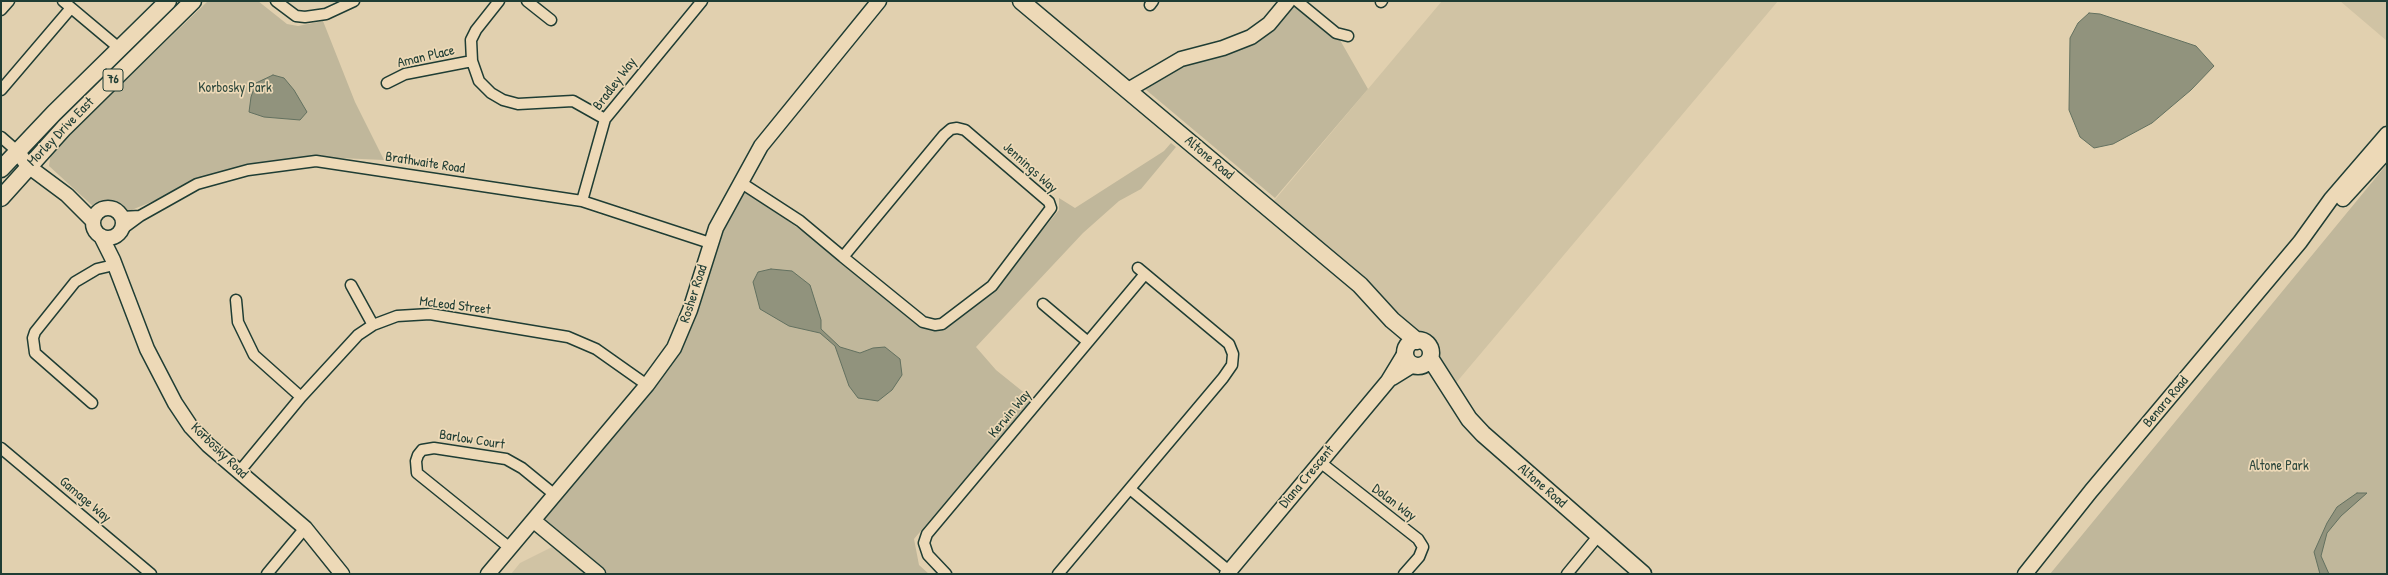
<!DOCTYPE html>
<style>
body{margin:0}
#map{position:relative;width:2388px;height:575px;overflow:hidden;background:#e1d0af;font-family:"Patrick Hand",sans-serif}
canvas{display:block}
.frame{position:absolute;inset:0;border:2px solid #1f3d34;pointer-events:none}
</style>
<div id="map">
<canvas width="2388" height="575"></canvas>
<div class="frame"></div>
</div>
<script>
const g = document.querySelector('canvas').getContext('2d');
g.lineJoin = 'round';
function fillPath(path, color) {
  g.fillStyle = color;
  g.fill(path, 'evenodd');
}
function shape(rows) {
  const path = new Path2D();
  for (const r of rows) {
    if (r.length === 3) {
      path.moveTo(r[0] + r[2], r[1]);
      path.arc(r[0], r[1], r[2], 0, 2 * Math.PI);
      continue;
    }
    path.moveTo(r[0], r[1]);
    for (let i = 2; i < r.length; i += 2) path.lineTo(r[i], r[i + 1]);
  }
  return path;
}
function stroke(path, color, width, dash) {
  g.strokeStyle = color;
  g.lineWidth = width;
  g.lineCap = dash ? 'butt' : 'round';
  g.setLineDash(dash || []);
  g.stroke(path);
}
function write(font, color, halo, rows, align = 'center') {
  g.font = font + ' "Patrick Hand",sans-serif';
  g.lineWidth = 3.5;
  g.setLineDash([]);
  g.textBaseline = 'middle';
  g.strokeStyle = halo;
  g.fillStyle = color;
  for (const [text, x, y, turn = 0] of rows) {
    g.save();
    g.translate(x, y);
    g.rotate((+turn || 0) * Math.PI / 180);
    g.textAlign = isNaN(turn) ? turn : align;
    if (halo) g.strokeText(text, 0, 0);
    g.fillText(text, 0, 0);
    g.restore();
  }
}
const built = shape([
 [1442,1,1778,1,1450,390,1426,343,1268,208],
 [2340,1,2387,1,2387,41],
 [552,547,586,574,511,574,520,563]
]);
const green = shape([
 [208,1,258,1,287,24,298,26,323,21,355,102,384,160,317,157,230,170,129,211,95,208,49,166,51,152],
 [1297,1,1336,33,1368,89,1275,198,1145,89,1152,77,1223,48],
 [1171,143,1176,147,1141,189,1119,201,1083,233,976,347,996,370,1032,399,914,539,919,565,929,574,597,574,536,523,648,397,678,351,714,251,742,187,840,259,924,327,937,331,988,296,1059,210,1059,198,1075,208,1164,151],
 [2387,164,2387,574,2050,574]
]);
const water = shape([
 [2089,13,2100,14,2196,46,2214,66,2191,90,2152,123,2113,144,2094,148,2080,137,2069,110,2070,38,2078,23,2089,13],
 [273,75,284,78,294,90,307,112,300,120,264,117,249,112,251,97,256,83,273,75],
 [771,269,792,271,810,285,821,320,821,329,840,347,860,353,873,348,885,347,900,359,902,375,892,390,878,401,858,398,849,386,835,346,820,333,789,326,760,309,753,282,758,272,771,269],
 [2357,493,2367,493,2341,516,2327,533,2321,556,2329,574,2320,574,2314,552,2327,523,2337,507,2357,493]
]);
const street = shape([
 [63,1,119,48],
 [276,1,296,16,305,17,326,14,354,1],
 [499,1,476,30,471,40,472,61,479,81,491,93,503,100,518,104,573,101,605,119],
 [527,1,551,20],
 [1297,1,1336,33,1348,36],
 [1381,2,1382,1],
 [1150,5,1153,1],
 [1,10,9,1],
 [387,83,405,74,472,61],
 [1,90,71,8],
 [1,137,17,151],
 [740,182,800,221,843,257,944,135,951,129,957,128,965,130,1049,202,1051,208,992,286,942,324,935,325,923,322,843,257],
 [582,201,605,119,702,1],
 [122,217,140,216],
 [121,230,140,216,197,184,248,170,316,161,582,201,710,243],
 [351,285,373,325],
 [236,300,238,322,254,355,301,397],
 [1043,304,1088,342],
 [92,403,35,353,33,338,35,332,75,282,97,269,114,265],
 [1,448,151,574],
 [1320,462,1418,539,1423,547,1419,557,1404,574],
 [239,472,301,397,358,335,373,325,397,316,430,314,568,337,596,349,647,385],
 [1130,489,1229,571],
 [510,548,417,473,416,461,418,455,422,450,434,448,506,459,522,468,555,495],
 [267,574,305,528],
 [946,574,928,555,924,543,927,534,1145,274],
 [1058,574,1223,378,1232,365,1233,354,1229,344,1138,268],
 [1567,574,1599,535]
]);
const secondary = shape([
 [1128,90,1181,59,1223,48,1251,37,1269,24,1288,1],
 [17,151,28,166,67,195,92,220],
 [2343,199,2387,151],
 [108,223,15],
 [101,236,113,260,147,349,175,403,191,427,208,445,305,528,342,574],
 [1392,378,1413,365],
 [534,521,598,574],
 [488,574,647,385,674,348,690,310,716,228,761,146,879,1],
 [1227,574,1388,381,1405,353],
 [2025,574,2091,491,2300,242,2331,199,2387,134]
]);
const primary = shape([
 [1021,1,1360,285,1392,320,1417,341],
 [1,169,54,113,168,1],
 [1,198,64,128,193,1],
 [1418,353,13],
 [1430,358,1469,419,1483,434,1643,574]
]);
const shields = [
 [113,80,20]
];
const shieldNames = [
 ["76",113,80]
];
const streetNames = [
 ["Aman Place",426,57,-13],
 ["Bradley Way",615,84,-53],
 ["Morley Drive East",61,132,-46],
 ["Altone Road",1209,158,40],
 ["Brathwaite Road",425,163,9],
 ["Jennings Way",1030,168,42],
 ["Rosher Road",694,294,-72],
 ["McLeod Street",455,306,7],
 ["Benara Road",2166,402,-50],
 ["Kerwin Way",1010,414,-50],
 ["Barlow Court",472,440,9],
 ["Korbosky Road",219,451,44],
 ["Diana Crescent",1307,477,-50],
 ["Altone Road",1542,486,41],
 ["Gamage Way",85,500,40],
 ["Dolan Way",1394,503,37]
];
const parkNames = [
 ["Korbosky Park",235,88],
 ["Altone Park",2279,466]
];
fillPath(built, '#d0c3a4');
fillPath(green, '#c0b79b');
fillPath(water, '#91937d');
stroke(water, '#637160', 1);
stroke(street, '#1f3d34', 13);
stroke(secondary, '#1f3d34', 17);
stroke(primary, '#1f3d34', 19);
stroke(street, '#edd9b7', 10);
stroke(secondary, '#edd9b7', 14);
stroke(primary, '#edd9b7', 16);
for (const [x, y, w] of shields) {
  const box = new Path2D();
  box.roundRect(x - w / 2, y - 11, w, 22, 3);
  g.fillStyle = '#edd9b7';
  g.fill(box);
  stroke(box, '#1f3d34', 1);
}
write('bold 13px', '#1f3d34', null, shieldNames);
write('14px', '#1f3d34', '#edd9b7', streetNames);
write('14px', '#2f493e', '#edd9b7', parkNames);
</script>
